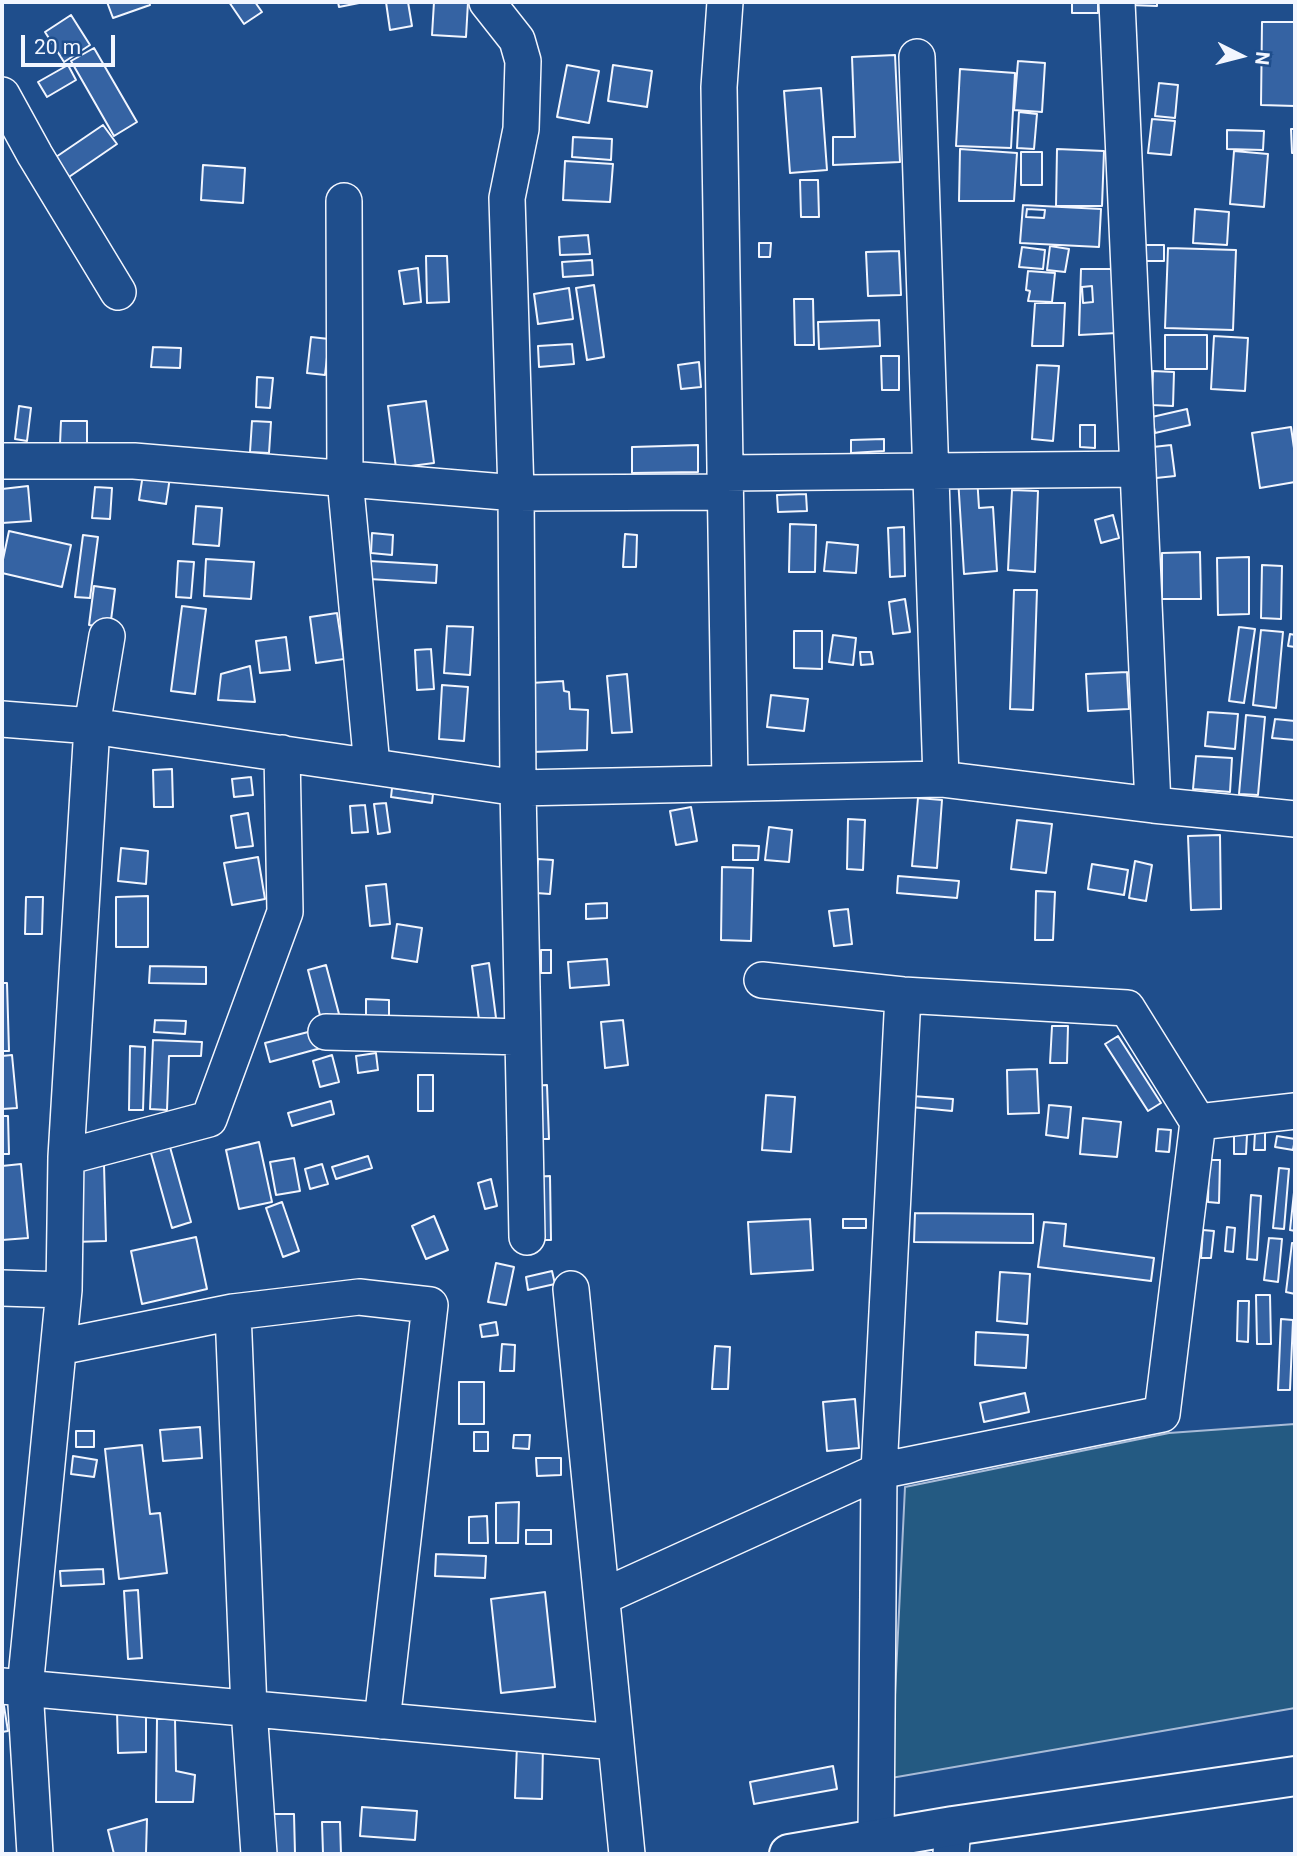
<!DOCTYPE html>
<style>
body{margin:0}
#map{position:relative;width:1297px;height:1856px;overflow:hidden;background:#1f4e8c;font-family:Roboto,sans-serif}
canvas{display:block}
.frame{position:absolute;inset:0;border:4px solid #f2f6ff;pointer-events:none}
.north{position:absolute;left:1206px;top:21px;width:70px;height:70px;-webkit-text-stroke:5px #1f4e8c;paint-order:stroke;rotate:96deg;font-size:19px;font-weight:700;line-height:28px;text-align:center;color:#f2f6ff}
.north::after{content:'';display:block;margin:auto;width:24px;height:32px;background:#f2f6ff;clip-path:polygon(50% 0,100% 100%,50% 72%,0 100%)}
.scale{position:absolute;left:21px;top:35px;width:94px;height:32px;box-sizing:border-box;border:4px solid #f2f6ff;border-top:0;padding-left:9px;font-size:21px;line-height:24px;white-space:nowrap;color:#f2f6ff;-webkit-text-stroke:5px #1f4e8c;paint-order:stroke}
</style>
<div id="map">
<canvas width="1297" height="1856"></canvas>
<div class="frame"></div>
<div class="north">N</div>
<div class="scale">20 m</div>
</div>
<script>
const g = document.querySelector('canvas').getContext('2d');
g.lineJoin = 'round';
function fillPath(path, color) {
  g.fillStyle = color;
  g.fill(path, 'evenodd');
}
function shape(rows) {
  const path = new Path2D();
  for (const r of rows) {
    path.moveTo(r[0], r[1]);
    for (let i = 2; i < r.length; i += 2) path.lineTo(r[i], r[i + 1]);
  }
  return path;
}
function stroke(path, color, width, dash) {
  g.strokeStyle = color;
  g.lineWidth = width;
  g.lineCap = dash ? 'butt' : 'round';
  g.setLineDash(dash || []);
  g.stroke(path);
}
const green = shape([
 [1295,1424,1295,1708,891,1778,905,1487,1169,1433,1295,1424]
]);
const building = shape([
 [107,2,149,2,150,5,113,18,107,2],
 [229,2,255,2,262,12,244,24,229,2],
 [338,2,359,2,359,3,339,7,338,2],
 [386,2,408,2,412,26,390,30,386,2],
 [434,2,468,2,466,37,432,35,434,2],
 [1072,2,1098,2,1098,13,1072,13,1072,2],
 [1130,2,1157,2,1157,6,1130,5,1130,2],
 [71,15,90,45,64,62,45,32,71,15],
 [1262,22,1295,22,1295,106,1261,105,1262,22],
 [94,48,137,122,114,136,71,61,94,48],
 [895,55,900,162,833,165,833,137,855,137,852,57,895,55],
 [1018,61,1045,63,1042,112,1014,110,1018,61],
 [68,65,76,80,47,97,38,82,68,65],
 [567,65,599,71,589,123,557,117,567,65],
 [613,65,652,71,647,107,608,101,613,65],
 [960,69,1015,73,1011,148,956,146,960,69],
 [1159,83,1178,85,1175,118,1155,116,1159,83],
 [821,88,827,170,790,173,784,91,821,88],
 [1019,112,1037,114,1034,149,1017,148,1019,112],
 [1152,119,1175,121,1171,155,1148,153,1152,119],
 [103,125,117,144,66,179,53,159,103,125],
 [1291,129,1295,129,1295,153,1292,153,1291,129],
 [1227,130,1264,131,1263,150,1227,149,1227,130],
 [573,137,612,139,611,160,572,157,573,137],
 [960,149,1017,153,1014,201,959,201,960,149],
 [1057,149,1104,151,1102,206,1056,206,1057,149],
 [1234,151,1268,154,1264,207,1230,204,1234,151],
 [1021,152,1042,152,1042,185,1021,185,1021,152],
 [565,161,613,164,610,202,563,200,565,161],
 [203,165,245,168,243,203,201,200,203,165],
 [800,180,818,180,819,217,801,217,800,180],
 [1023,205,1101,209,1099,247,1020,243,1023,205],
 [1027,209,1045,210,1044,218,1026,217,1027,209],
 [1195,209,1229,212,1227,245,1193,243,1195,209],
 [588,235,590,254,560,255,559,237,588,235],
 [759,243,771,243,770,257,759,257,759,243],
 [1144,245,1164,245,1164,261,1144,261,1144,245],
 [1050,246,1069,249,1065,272,1047,270,1050,246],
 [1022,247,1045,250,1043,269,1019,267,1022,247],
 [1168,248,1236,250,1233,330,1165,328,1168,248],
 [899,251,901,295,868,296,866,252,899,251],
 [426,256,447,256,449,302,427,303,426,256],
 [592,260,593,275,563,277,562,262,592,260],
 [418,268,421,302,404,304,399,271,418,268],
 [1081,269,1115,269,1117,333,1079,335,1081,269],
 [1092,286,1093,302,1083,303,1082,287,1092,286],
 [1028,271,1055,273,1052,302,1028,301,1030,291,1026,290,1028,271],
 [594,285,604,357,587,360,576,288,594,285],
 [569,288,573,319,538,324,534,294,569,288],
 [794,299,813,299,814,345,795,345,794,299],
 [1035,303,1065,303,1063,346,1032,346,1035,303],
 [879,320,880,346,819,349,818,322,879,320],
 [1165,335,1207,335,1207,369,1165,369,1165,335],
 [1214,336,1248,338,1245,391,1211,389,1214,336],
 [311,337,329,339,325,375,307,373,311,337],
 [572,344,574,364,539,367,538,346,572,344],
 [153,347,181,348,180,368,151,367,153,347],
 [881,356,899,356,899,390,882,390,881,356],
 [699,362,701,387,681,389,678,365,699,362],
 [1037,365,1059,366,1053,441,1032,439,1037,365],
 [1153,371,1174,372,1173,406,1152,405,1153,371],
 [257,377,273,378,270,408,256,407,257,377],
 [426,401,434,463,396,468,388,406,426,401],
 [19,406,31,408,27,441,15,439,19,406],
 [1187,409,1190,425,1155,433,1152,417,1187,409],
 [61,421,87,421,87,444,60,444,61,421],
 [252,421,271,422,269,453,250,452,252,421],
 [1080,425,1095,425,1095,448,1080,447,1080,425],
 [1291,427,1295,455,1295,482,1260,488,1252,433,1291,427],
 [884,439,884,451,851,453,851,440,884,439],
 [698,445,698,472,632,473,632,447,698,445],
 [1171,445,1175,476,1156,478,1153,447,1171,445],
 [143,474,170,477,166,504,139,500,143,474],
 [977,476,979,508,993,507,997,571,964,574,958,478,977,476],
 [28,486,31,521,2,523,2,489,28,486],
 [95,487,112,488,110,519,92,518,95,487],
 [1012,490,1038,491,1035,572,1008,570,1012,490],
 [806,494,807,511,778,512,777,495,806,494],
 [196,506,222,508,219,546,193,544,196,506],
 [1113,515,1119,538,1101,543,1095,520,1113,515],
 [790,524,816,525,815,572,789,572,790,524],
 [904,527,905,576,890,577,888,528,904,527],
 [9,531,71,545,62,587,2,573,2,564,9,531],
 [372,533,393,535,392,555,371,553,372,533],
 [625,534,637,535,636,567,623,567,625,534],
 [83,535,98,537,90,598,75,597,83,535],
 [827,542,858,545,856,573,824,571,827,542],
 [1200,552,1201,599,1162,599,1162,553,1200,552],
 [1249,557,1249,614,1218,615,1217,558,1249,557],
 [206,559,254,562,251,599,204,596,206,559],
 [178,561,194,562,191,598,176,597,178,561],
 [370,561,437,565,436,583,369,579,370,561],
 [1262,565,1282,566,1281,619,1261,618,1262,565],
 [94,586,115,589,110,628,89,625,94,586],
 [1014,590,1037,590,1033,710,1010,709,1014,590],
 [905,599,910,632,893,634,889,602,905,599],
 [182,606,206,609,195,694,171,691,182,606],
 [337,613,344,659,316,663,310,617,337,613],
 [447,626,473,627,470,675,444,673,447,626],
 [1239,627,1255,629,1244,703,1229,701,1239,627],
 [1261,630,1283,632,1276,708,1253,705,1261,630],
 [794,631,822,631,822,669,794,668,794,631],
 [1290,634,1295,635,1295,647,1288,646,1290,634],
 [833,635,856,638,853,665,829,662,833,635],
 [286,637,290,670,260,673,256,641,286,637],
 [431,649,434,689,417,690,415,650,431,649],
 [860,652,871,652,873,664,861,665,860,652],
 [250,666,255,702,218,700,221,674,250,666],
 [1127,672,1129,709,1088,711,1086,674,1127,672],
 [627,674,632,732,612,733,607,676,627,674],
 [563,681,564,691,569,692,570,709,588,710,587,750,533,752,531,683,563,681],
 [442,685,468,687,464,741,439,739,442,685],
 [771,695,808,699,804,731,767,727,771,695],
 [1208,712,1238,714,1235,749,1205,746,1208,712],
 [1246,715,1265,717,1258,795,1239,794,1246,715],
 [1275,719,1295,721,1295,740,1272,738,1275,719],
 [1196,756,1232,758,1230,792,1193,789,1196,756],
 [172,769,173,807,154,807,153,770,172,769],
 [251,777,253,795,234,797,232,779,251,777],
 [392,788,433,794,432,803,391,797,392,788],
 [918,798,942,800,937,868,912,866,918,798],
 [386,803,390,832,378,834,374,804,386,803],
 [365,805,368,832,352,833,350,806,365,805],
 [691,807,697,841,676,845,670,811,691,807],
 [248,813,253,846,236,848,231,816,248,813],
 [848,819,865,820,863,870,847,869,848,819],
 [1017,820,1052,824,1046,873,1011,869,1017,820],
 [769,827,792,830,789,862,765,860,769,827],
 [1220,835,1221,909,1191,910,1188,836,1220,835],
 [733,845,759,846,758,860,733,860,733,845],
 [121,848,148,851,146,884,118,881,121,848],
 [258,857,265,899,232,905,224,863,258,857],
 [538,859,553,860,550,894,536,893,538,859],
 [1135,861,1152,865,1146,901,1129,898,1135,861],
 [1092,864,1128,870,1124,895,1088,889,1092,864],
 [722,867,753,868,751,941,721,940,722,867],
 [898,876,959,881,957,898,897,893,898,876],
 [386,884,390,924,370,926,366,886,386,884],
 [1036,891,1055,892,1053,940,1035,940,1036,891],
 [148,896,148,947,116,947,116,897,148,896],
 [26,897,43,897,42,934,25,934,26,897],
 [607,903,607,918,586,919,586,904,607,903],
 [848,909,852,944,834,946,829,911,848,909],
 [397,924,422,928,417,962,392,958,397,924],
 [541,950,551,950,551,973,541,973,541,950],
 [607,959,609,985,570,988,568,962,607,959],
 [489,963,496,1018,479,1020,472,966,489,963],
 [326,965,339,1014,321,1019,308,970,326,965],
 [150,966,206,967,206,984,149,983,150,966],
 [2,983,7,983,9,1051,2,1051,2,983],
 [366,999,389,1000,389,1017,366,1017,366,999],
 [155,1020,186,1021,185,1034,154,1032,155,1020],
 [623,1020,628,1065,605,1068,601,1022,623,1020],
 [1052,1026,1068,1026,1067,1063,1050,1063,1052,1026],
 [316,1030,321,1048,270,1062,265,1043,316,1030],
 [1118,1036,1161,1103,1148,1111,1105,1044,1118,1036],
 [153,1040,202,1042,201,1056,169,1056,167,1110,150,1109,153,1040],
 [130,1046,145,1047,143,1110,129,1110,130,1046],
 [376,1053,378,1070,358,1073,356,1056,376,1053],
 [12,1055,17,1108,2,1109,2,1056,12,1055],
 [332,1055,339,1082,320,1087,313,1061,332,1055],
 [1037,1069,1039,1113,1008,1114,1007,1070,1037,1069],
 [418,1075,433,1075,433,1111,418,1111,418,1075],
 [547,1085,549,1139,531,1139,529,1086,547,1085],
 [766,1095,795,1097,791,1152,762,1150,766,1095],
 [912,1096,953,1099,952,1111,911,1107,912,1096],
 [331,1101,334,1114,292,1126,288,1113,331,1101],
 [1049,1105,1071,1107,1068,1138,1046,1135,1049,1105],
 [2,1116,8,1116,9,1154,2,1154,2,1116],
 [1083,1118,1121,1122,1117,1157,1080,1154,1083,1118],
 [1158,1129,1171,1130,1169,1152,1156,1151,1158,1129],
 [1255,1132,1265,1132,1265,1150,1254,1150,1255,1132],
 [1234,1134,1247,1135,1246,1154,1234,1154,1234,1134],
 [1277,1136,1295,1139,1293,1150,1275,1147,1277,1136],
 [168,1140,191,1222,172,1228,149,1146,168,1140],
 [259,1142,272,1202,239,1209,226,1150,259,1142],
 [368,1156,372,1168,336,1179,332,1167,368,1156],
 [294,1158,300,1191,276,1195,270,1162,294,1158],
 [1209,1160,1220,1160,1219,1203,1208,1202,1209,1160],
 [21,1164,28,1238,2,1240,2,1166,21,1164],
 [104,1164,106,1241,74,1242,72,1165,104,1164],
 [322,1164,328,1184,310,1189,305,1169,322,1164],
 [1279,1168,1289,1169,1284,1229,1273,1228,1279,1168],
 [550,1176,551,1240,532,1240,531,1177,550,1176],
 [491,1179,497,1206,485,1209,478,1183,491,1179],
 [1295,1183,1295,1231,1290,1230,1295,1183],
 [1251,1195,1261,1196,1257,1260,1247,1259,1251,1195],
 [282,1202,299,1251,283,1257,266,1208,282,1202],
 [915,1213,1033,1214,1033,1243,914,1242,915,1213],
 [434,1216,448,1250,426,1259,412,1226,434,1216],
 [810,1219,813,1270,751,1274,748,1222,810,1219],
 [843,1219,866,1219,866,1228,843,1228,843,1219],
 [1044,1222,1066,1224,1064,1246,1154,1258,1151,1281,1038,1267,1044,1222],
 [1227,1227,1235,1228,1233,1252,1225,1251,1227,1227],
 [1203,1230,1214,1231,1211,1258,1201,1258,1203,1230],
 [196,1237,207,1289,142,1304,131,1251,196,1237],
 [1269,1238,1282,1239,1278,1282,1264,1280,1269,1238],
 [1292,1243,1295,1243,1295,1294,1286,1292,1292,1243],
 [496,1263,514,1267,506,1305,488,1302,496,1263],
 [552,1271,555,1284,528,1290,526,1277,552,1271],
 [1000,1272,1030,1274,1027,1324,997,1321,1000,1272],
 [1256,1295,1270,1295,1271,1344,1257,1344,1256,1295],
 [1238,1301,1249,1301,1248,1342,1237,1341,1238,1301],
 [1281,1319,1293,1320,1290,1390,1278,1390,1281,1319],
 [496,1322,498,1335,482,1337,480,1325,496,1322],
 [976,1332,1028,1335,1026,1368,975,1365,976,1332],
 [502,1344,515,1345,514,1371,500,1371,502,1344],
 [715,1346,730,1347,728,1389,712,1389,715,1346],
 [459,1382,484,1382,484,1424,459,1424,459,1382],
 [1025,1393,1029,1412,984,1422,980,1403,1025,1393],
 [855,1399,859,1448,827,1451,823,1402,855,1399],
 [200,1427,202,1458,163,1461,160,1430,200,1427],
 [76,1431,94,1431,94,1447,76,1447,76,1431],
 [474,1432,488,1432,488,1451,474,1451,474,1432],
 [514,1435,530,1435,529,1449,513,1448,514,1435],
 [142,1445,150,1514,160,1513,167,1573,119,1579,105,1449,142,1445],
 [73,1456,97,1460,94,1477,71,1474,73,1456],
 [536,1458,561,1458,561,1475,537,1476,536,1458],
 [519,1502,518,1543,496,1543,496,1503,519,1502],
 [487,1516,488,1543,469,1543,469,1517,487,1516],
 [526,1530,551,1530,551,1544,526,1544,526,1530],
 [436,1554,486,1556,485,1578,435,1576,436,1554],
 [103,1569,104,1584,61,1586,60,1571,103,1569],
 [138,1590,142,1658,128,1659,124,1591,138,1590],
 [545,1592,555,1687,501,1693,491,1599,545,1592],
 [2,1694,8,1731,2,1732,2,1694],
 [117,1710,146,1710,146,1752,118,1753,117,1710],
 [157,1719,175,1719,176,1771,195,1775,193,1802,156,1802,157,1719],
 [517,1744,543,1745,542,1799,515,1798,517,1744],
 [833,1766,837,1789,754,1804,750,1782,833,1766],
 [362,1807,417,1811,415,1840,360,1836,362,1807],
 [271,1814,294,1814,295,1854,272,1854,271,1814],
 [147,1819,146,1853,114,1854,108,1830,147,1819],
 [322,1822,340,1822,341,1854,323,1854,322,1822]
]);
const minor = shape([
 [487,2,517,40,523,61,521,129,507,198,516,493,518,788,527,1237],
 [725,2,719,87,730,783],
 [1117,2,1153,805],
 [917,57,941,779],
 [2,95,35,155,118,292],
 [344,201,345,479,372,766],
 [2,461,134,461,516,493,725,492],
 [725,473,1138,469],
 [2,719,92,726,518,788,941,779,1153,805,1295,819],
 [326,1032,523,1037],
 [1198,1122,1295,1111],
 [66,1157,209,1119,285,912,282,753],
 [2,1288,64,1290],
 [571,1289,627,1854],
 [233,1312,249,1709,259,1854],
 [59,1347,233,1312,359,1297,430,1305,382,1721],
 [602,1597,879,1471,1162,1414,1198,1122,1127,1008,903,995,762,980],
 [2,1686,616,1742],
 [876,1839,879,1471,903,995],
 [35,1854,25,1688,64,1290,66,1157,92,726,107,636],
 [951,1854,953,1826]
]);
const major = shape([
 [789,1854,953,1826,1295,1776]
]);
fillPath(green, '#245a82');
stroke(green, '#a8bbd7', 2);
fillPath(building, '#3563a3');
stroke(building, '#f2f6ff', 2);
stroke(minor, '#f2f6ff', 38);
stroke(major, '#f2f6ff', 42);
stroke(minor, '#1f4e8c', 35);
stroke(major, '#1f4e8c', 38);
</script>
